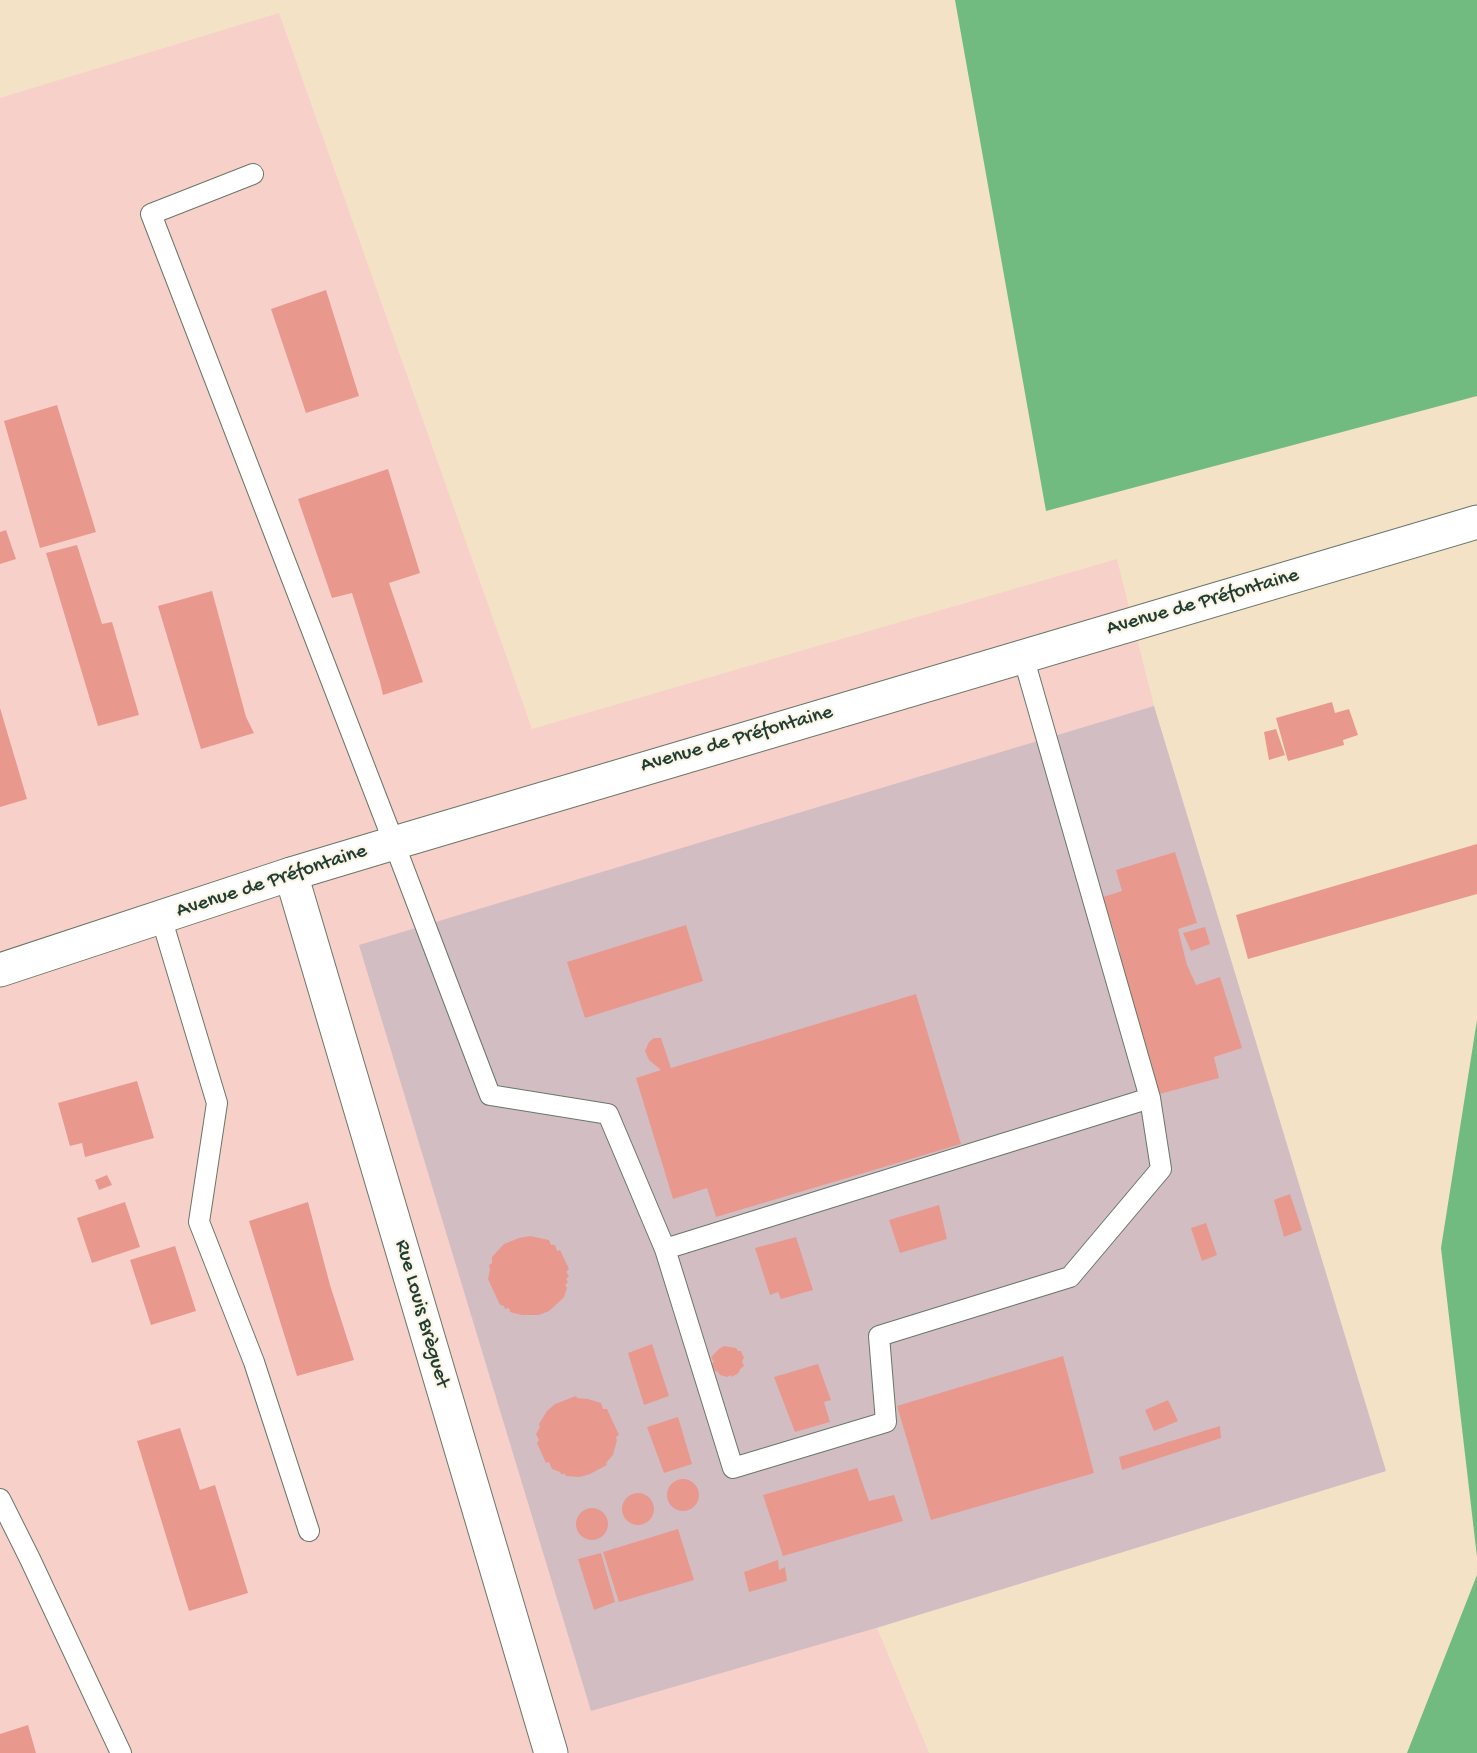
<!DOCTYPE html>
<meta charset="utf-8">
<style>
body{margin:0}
canvas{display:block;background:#f3e2c5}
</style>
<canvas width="1477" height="1753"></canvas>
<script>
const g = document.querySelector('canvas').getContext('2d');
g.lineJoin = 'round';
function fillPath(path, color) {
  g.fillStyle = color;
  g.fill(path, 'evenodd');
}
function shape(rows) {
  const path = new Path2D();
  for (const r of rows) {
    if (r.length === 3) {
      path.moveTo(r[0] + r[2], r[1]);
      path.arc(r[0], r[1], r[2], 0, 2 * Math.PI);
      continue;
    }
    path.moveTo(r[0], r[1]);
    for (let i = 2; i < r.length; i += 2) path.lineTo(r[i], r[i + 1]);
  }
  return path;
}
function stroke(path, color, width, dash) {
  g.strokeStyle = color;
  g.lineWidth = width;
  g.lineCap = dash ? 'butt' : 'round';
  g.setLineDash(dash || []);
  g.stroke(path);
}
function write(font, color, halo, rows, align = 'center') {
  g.font = font + ' "Gochi Hand",sans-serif';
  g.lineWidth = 4.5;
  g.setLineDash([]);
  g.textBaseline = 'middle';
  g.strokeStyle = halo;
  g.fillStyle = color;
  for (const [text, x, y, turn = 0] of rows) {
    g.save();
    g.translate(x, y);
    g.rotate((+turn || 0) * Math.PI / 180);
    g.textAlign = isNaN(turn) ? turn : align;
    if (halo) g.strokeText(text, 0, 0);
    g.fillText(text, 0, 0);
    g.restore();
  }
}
const built = shape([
 [279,13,532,729,1117,559,1154,706,1386,1471,877,1628,929,1753,0,1753,0,98]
]);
const industrial = shape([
 [1154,706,1386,1471,876,1628,591,1711,359,945]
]);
const forest = shape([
 [955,0,1477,0,1477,396,1046,511],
 [1477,1020,1477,1557,1441,1248],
 [1477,1575,1477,1753,1407,1753]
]);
const building = shape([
 [326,290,359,396,306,413,271,309],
 [57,405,96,532,40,548,4,421],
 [388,469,420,573,389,583,423,682,383,695,380,682,352,593,332,598,298,499],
 [6,530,16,559,0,564,0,532],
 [77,545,102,624,112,622,139,715,98,726,46,553],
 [212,591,246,717,254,733,201,749,158,606],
 [1332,702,1335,713,1349,709,1358,735,1343,740,1344,745,1288,761,1276,718],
 [0,708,27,799,0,807],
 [1276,729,1285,755,1269,760,1264,732],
 [1477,844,1477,894,1248,959,1236,915],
 [1175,852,1197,923,1178,929,1187,965,1196,985,1220,977,1242,1048,1214,1057,1219,1078,1156,1095,1122,970,1119,947,1103,897,1122,891,1116,870],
 [686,925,703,981,585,1018,567,962],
 [1205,927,1210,944,1191,951,1183,933],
 [916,994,961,1144,716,1217,707,1188,673,1199,636,1078,661,1070,649,1060,645,1051,649,1042,654,1038,661,1038,671,1068],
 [137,1081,154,1138,85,1157,82,1143,70,1146,58,1103],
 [107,1175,112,1185,99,1190,95,1180],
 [1290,1194,1302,1230,1284,1237,1274,1200],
 [125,1202,140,1247,92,1263,77,1218],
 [308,1202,330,1285,354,1360,297,1376,249,1221],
 [939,1205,947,1239,900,1253,889,1220],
 [1206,1223,1217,1255,1202,1261,1191,1228],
 [530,1236,549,1240,551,1245,555,1245,557,1251,560,1250,569,1269,566,1272,569,1276,566,1279,568,1282,565,1285,567,1288,564,1297,559,1302,549,1311,539,1315,522,1315,510,1312,509,1308,505,1309,504,1306,500,1305,488,1279,490,1269,489,1265,492,1263,492,1257,504,1244,519,1238],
 [796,1237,813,1290,781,1299,778,1292,770,1295,755,1248],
 [175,1246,196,1311,151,1325,130,1260],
 [652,1344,669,1396,644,1405,628,1353],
 [724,1346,736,1348,738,1351,741,1351,744,1358,742,1361,744,1366,739,1370,740,1371,737,1374,731,1377,731,1375,727,1377,720,1375,718,1372,715,1371,711,1364,714,1362,711,1357,719,1349],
 [1063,1356,1094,1473,931,1520,897,1406],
 [818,1364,831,1400,824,1402,830,1422,795,1432,774,1377],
 [576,1396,577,1398,588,1399,601,1403,603,1409,607,1409,619,1435,616,1437,617,1440,613,1455,606,1463,607,1465,590,1474,580,1477,566,1476,565,1474,561,1474,560,1472,552,1469,549,1462,546,1463,537,1443,539,1440,536,1434,540,1427,539,1424,547,1411,555,1404],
 [1168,1400,1178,1421,1154,1431,1145,1410],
 [678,1417,692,1464,664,1473,647,1427],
 [1220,1426,1221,1438,1122,1470,1119,1457],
 [180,1428,200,1490,215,1485,248,1593,189,1611,137,1441],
 [857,1468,869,1501,894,1495,903,1521,783,1556,763,1495],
 [683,1495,16],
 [638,1509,16],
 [592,1524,16],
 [678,1529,694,1580,619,1602,603,1552],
 [601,1553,615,1602,594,1610,578,1559],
 [778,1560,779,1570,785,1567,787,1581,749,1592,744,1572],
 [28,1725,36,1753,0,1753,0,1734]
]);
const lane = shape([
 [253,174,151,214,394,843,490,1095,608,1114,665,1249,733,1468,886,1422,879,1336,1070,1277,1161,1169,1150,1098,665,1249],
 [1023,656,1150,1098],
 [161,917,217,1103,199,1222,254,1362,309,1531],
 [0,1499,30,1559,121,1753]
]);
const street = shape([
 [291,874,551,1753]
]);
const secondary = shape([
 [0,970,291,874,394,843,1477,522]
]);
const streetNames = [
 ["Avenue de Préfontaine",1203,603,-16],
 ["Avenue de Préfontaine",737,740,-16],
 ["Avenue de Préfontaine",272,882,-18],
 ["Rue Louis Brèguet",421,1314,74]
];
fillPath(built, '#f7d0ca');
fillPath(industrial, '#d2bec2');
fillPath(forest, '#72bb80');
fillPath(building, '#e9988e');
stroke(lane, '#697767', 22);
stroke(street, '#697767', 35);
stroke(secondary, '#697767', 35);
stroke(lane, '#fff', 20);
stroke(street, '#fff', 33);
stroke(secondary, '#fff', 33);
write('21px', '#1f3d34', '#fcf5e5', streetNames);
</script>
